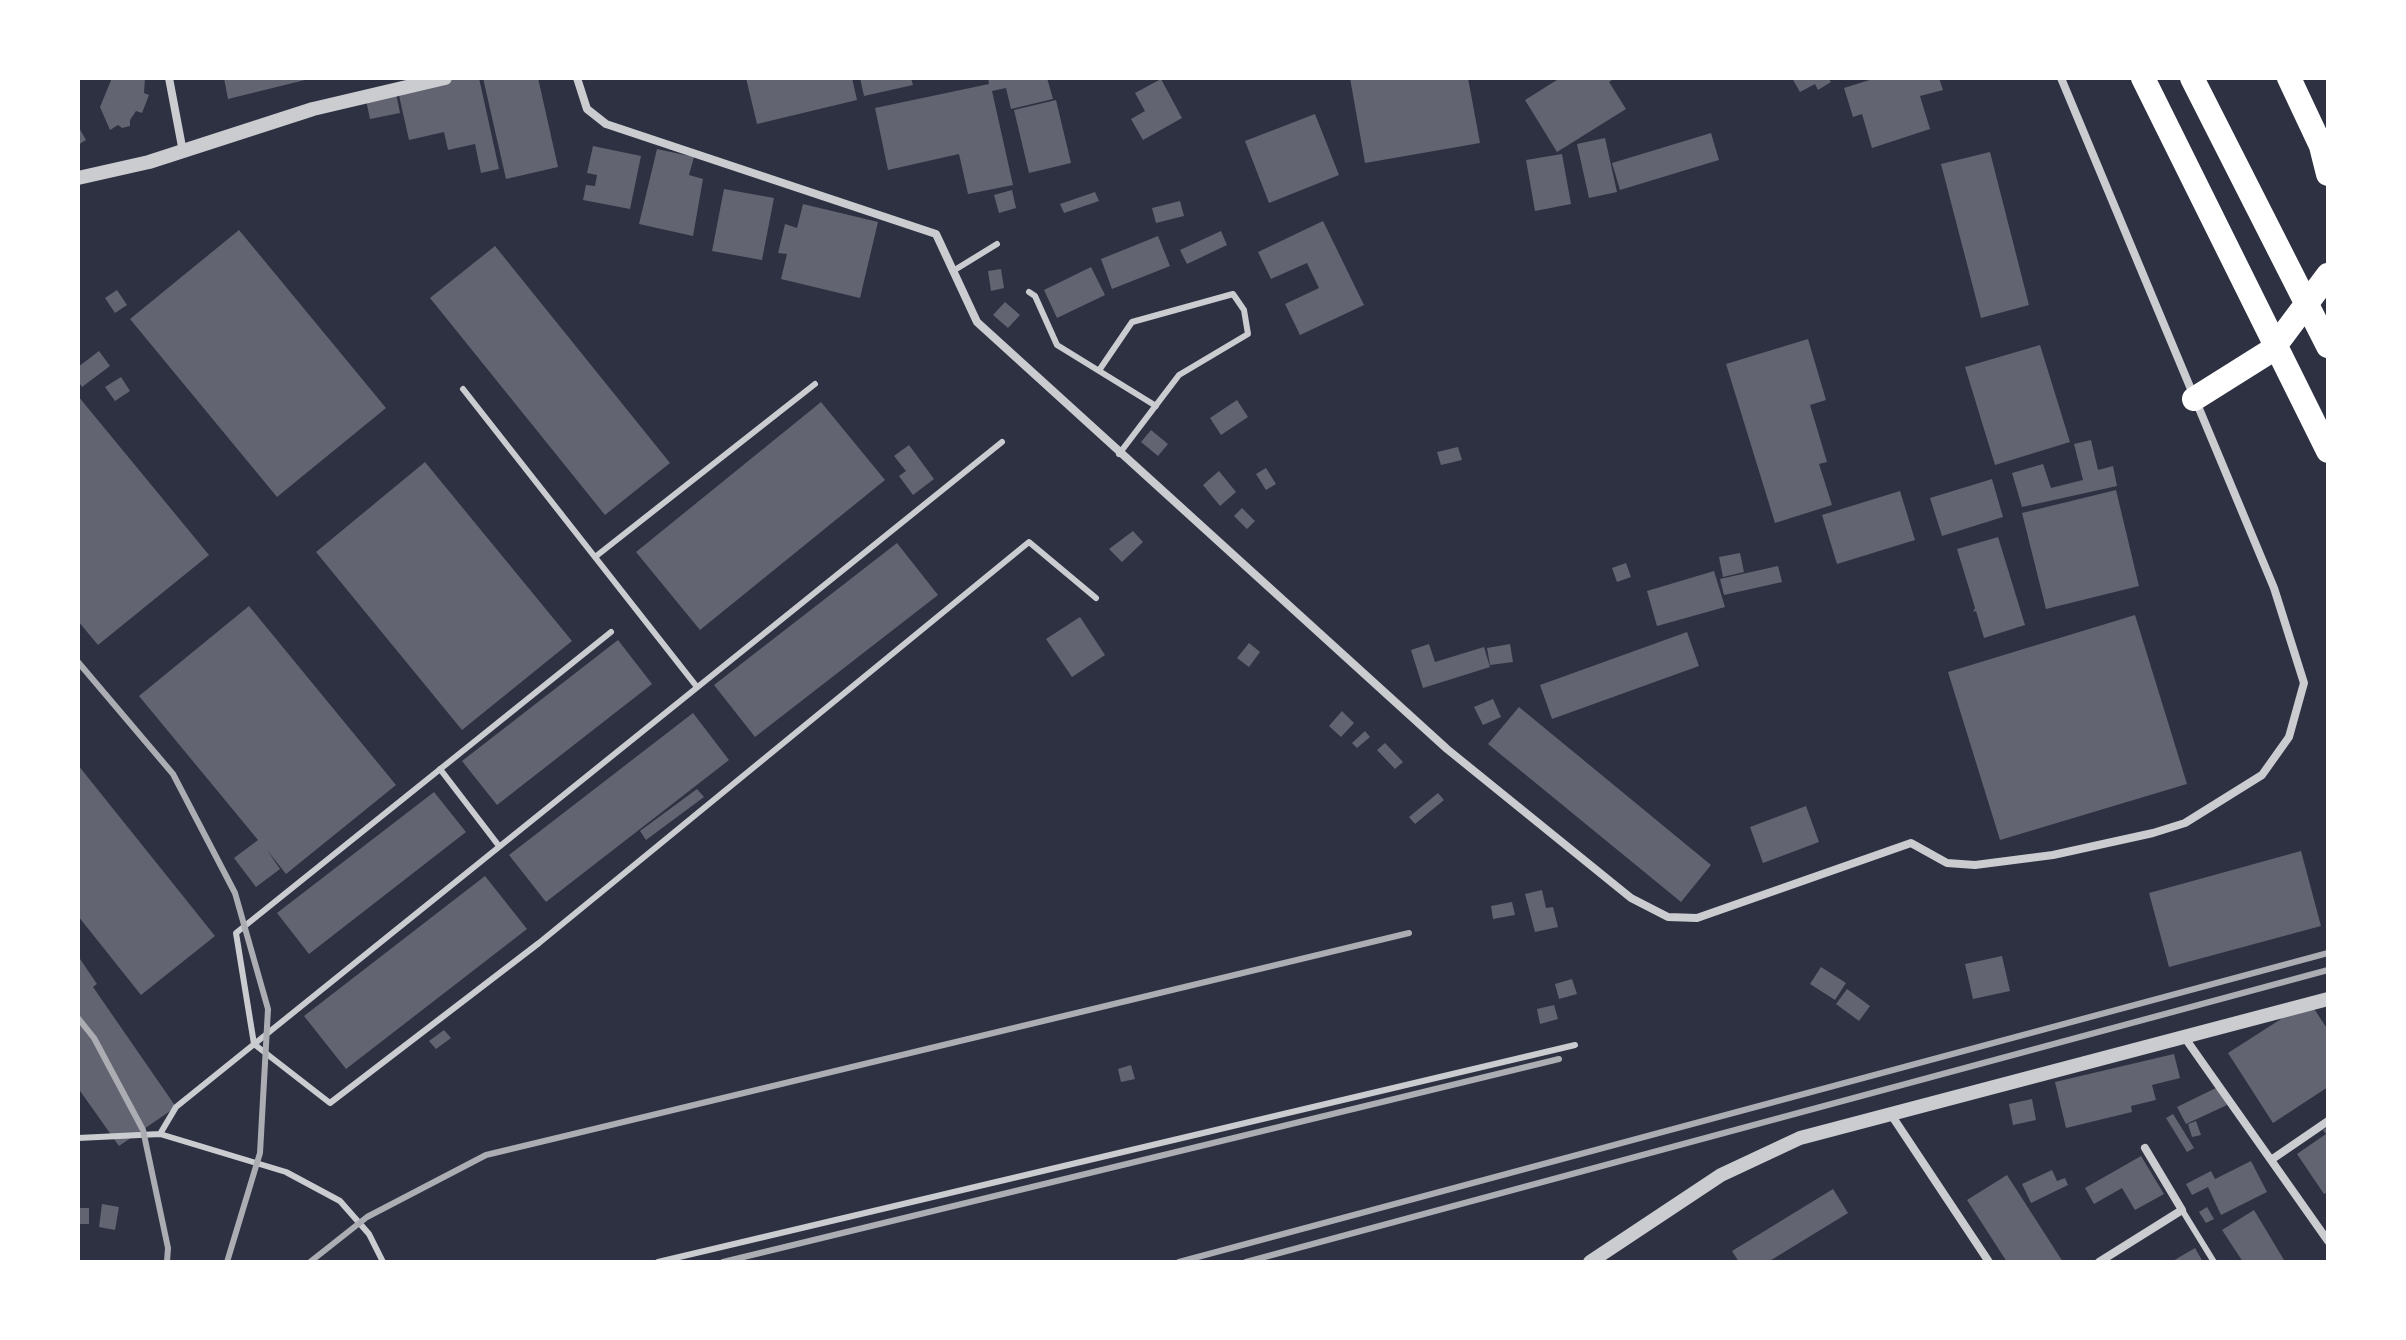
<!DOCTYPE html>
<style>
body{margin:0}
#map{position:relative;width:2406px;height:1340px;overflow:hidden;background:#2d3142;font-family:"PT Sans Narrow",sans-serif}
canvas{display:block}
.frame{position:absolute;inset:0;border:80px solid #fff;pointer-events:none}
</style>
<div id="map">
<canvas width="2406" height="1340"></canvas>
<div class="frame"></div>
</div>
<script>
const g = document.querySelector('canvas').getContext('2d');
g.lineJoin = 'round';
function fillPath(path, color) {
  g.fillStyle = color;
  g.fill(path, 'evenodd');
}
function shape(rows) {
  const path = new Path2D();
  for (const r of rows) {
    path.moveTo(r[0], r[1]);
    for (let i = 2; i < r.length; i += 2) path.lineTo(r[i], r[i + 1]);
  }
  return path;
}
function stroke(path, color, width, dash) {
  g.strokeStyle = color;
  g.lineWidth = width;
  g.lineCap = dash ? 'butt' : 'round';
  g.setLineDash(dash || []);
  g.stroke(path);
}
const building = shape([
 [112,78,145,78,144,93,149,95,142,113,136,111,130,120,130,126,122,128,118,125,110,130,100,107],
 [224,78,308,78,309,79,228,99],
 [458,78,479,78,499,169,481,173,475,144,448,150,444,132,409,140,398,91],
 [483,78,538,78,558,167,506,179],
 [746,78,852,78,857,100,757,124],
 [860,78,911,78,913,85,864,96],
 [988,78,1047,78,1053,99,1011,109,1006,88,992,91,1013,185,968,194,959,154,888,170,875,108,989,84],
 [1350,78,1468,78,1480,143,1365,163],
 [1560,78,1615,78,1609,82,1626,109,1557,152,1525,100],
 [1792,78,1828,78,1831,82,1818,90,1815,84,1800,92],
 [1876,78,1939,78,1943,90,1920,96,1930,129,1872,148,1862,114,1853,117,1844,88],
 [1161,79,1182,118,1143,140,1131,119,1145,111,1135,93],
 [396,93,400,113,370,119,366,100],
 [1056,100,1071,163,1029,173,1014,110],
 [1315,114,1339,175,1269,203,1245,141],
 [78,126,86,140,78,145],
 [1711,133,1719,160,1620,190,1612,163],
 [1605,138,1617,192,1589,198,1577,144],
 [593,146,641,156,630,209,583,200,586,185,595,186,597,175,587,173],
 [657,149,694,157,689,175,703,179,693,236,639,224],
 [1990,152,2029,305,1981,318,1941,164],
 [1562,154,1571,204,1535,211,1526,160],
 [724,189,774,198,762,260,712,251],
 [1012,190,1016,208,999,213,994,195],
 [1095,192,1099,201,1064,213,1060,204],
 [1180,201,1184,216,1156,223,1152,208],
 [803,204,878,222,860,298,781,279,787,254,778,253,785,224,797,228],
 [1323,221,1364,305,1300,335,1285,304,1319,288,1307,263,1271,279,1258,252],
 [239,230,386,408,277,497,130,319],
 [1221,231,1227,245,1187,264,1180,250],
 [1158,236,1170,266,1112,289,1101,259],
 [495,246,670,463,605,515,430,298],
 [1091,267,1105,295,1057,318,1044,290],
 [1001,269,1004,288,991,291,988,271],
 [117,290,127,305,115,313,105,298],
 [1005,302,1020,315,1008,328,993,315],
 [1808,339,1826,400,1810,405,1827,462,1819,464,1832,505,1775,523,1726,364],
 [2040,345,2070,442,1995,465,1965,367],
 [99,351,110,366,82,387,78,381,78,367],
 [121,377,130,391,115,401,105,387],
 [78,396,209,555,98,645,78,621],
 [1237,400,1248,417,1221,435,1210,418],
 [821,402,885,480,700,630,636,552],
 [1151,430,1168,444,1158,456,1141,442],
 [2091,440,2098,470,2113,466,2117,486,2022,507,2012,473,2043,464,2051,488,2083,480,2074,444],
 [909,445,934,479,913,495,899,476,906,471,894,456],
 [1458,447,1462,460,1441,465,1437,452],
 [425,462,572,641,462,730,316,552],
 [1266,468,1276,484,1266,490,1256,474],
 [1219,471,1236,492,1220,506,1203,485],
 [1992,479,2003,517,1942,536,1930,498],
 [2116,490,2139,586,2046,609,2022,513],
 [1900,491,1915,540,1837,564,1822,515],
 [1242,508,1255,521,1247,529,1234,516],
 [1133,531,1143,542,1122,562,1109,549],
 [1998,537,2025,625,1984,638,1976,611,1973,612,1975,608,1957,549],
 [897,543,938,595,755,737,714,685],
 [1740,553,1744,572,1723,577,1719,557],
 [1626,563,1631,577,1617,582,1612,568],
 [1778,566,1782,582,1724,595,1720,579],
 [1714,571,1725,607,1657,626,1647,591],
 [249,606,396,785,286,874,267,850,280,869,256,887,234,858,258,840,139,696],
 [2135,615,2187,784,2000,840,1948,672],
 [1080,617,1105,655,1072,677,1046,639],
 [1687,632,1699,666,1552,719,1540,685],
 [618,640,652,684,497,805,462,761],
 [1249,643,1260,652,1249,667,1237,658],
 [1429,644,1435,662,1484,647,1490,667,1423,688,1411,650],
 [1510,644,1513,662,1490,665,1487,648],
 [1493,699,1501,717,1483,725,1474,707],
 [1519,707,1711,865,1681,902,1488,744],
 [1342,711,1354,723,1341,737,1329,726],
 [693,713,729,760,546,902,509,855],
 [1365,731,1370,737,1357,748,1352,743],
 [1385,743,1403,762,1395,769,1377,750],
 [78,765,215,936,141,995,78,916],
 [697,789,704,797,646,840,640,831],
 [434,792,466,832,309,954,277,913],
 [1438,793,1444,800,1415,824,1409,817],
 [1806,806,1819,842,1763,863,1750,827],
 [2301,851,2321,926,2169,967,2149,893],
 [485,876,527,929,346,1069,304,1016],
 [1542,890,1546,908,1553,907,1558,927,1535,932,1525,894],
 [1512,902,1515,915,1493,919,1491,906],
 [78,956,97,984,93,987,176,1107,119,1146,78,1088],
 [2002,956,2010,991,1973,999,1965,964],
 [1821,967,1846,983,1835,1000,1810,984],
 [1572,979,1577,994,1559,999,1555,984],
 [1847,989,1870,1006,1859,1021,1836,1004],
 [2309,1001,2328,1030,2328,1087,2273,1123,2228,1053],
 [1554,1005,1558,1019,1540,1024,1537,1009],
 [444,1030,451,1038,436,1049,429,1041],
 [2174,1054,2180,1078,2152,1085,2156,1100,2131,1106,2132,1112,2066,1128,2055,1082],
 [1131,1065,1135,1079,1121,1082,1118,1069],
 [2218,1087,2227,1105,2186,1124,2177,1107],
 [2032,1099,2036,1120,2013,1125,2009,1104],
 [2173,1114,2194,1148,2187,1152,2166,1118],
 [2196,1121,2201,1135,2192,1137,2188,1124],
 [2328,1127,2328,1192,2324,1194,2297,1154,2326,1134,2323,1130],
 [2141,1156,2164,1194,2135,1210,2122,1188,2094,1204,2085,1188],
 [2251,1161,2267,1192,2221,1215,2208,1187,2192,1195,2186,1184,2211,1171,2215,1179],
 [2052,1170,2057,1181,2065,1178,2068,1185,2031,1203,2022,1184],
 [2007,1175,2063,1262,2007,1262,1967,1200],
 [1833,1189,1848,1213,1768,1262,1739,1262,1732,1251],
 [102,1204,119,1207,115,1230,99,1227],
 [2207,1207,2214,1219,2206,1223,2199,1212],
 [78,1208,89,1208,89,1224,78,1224],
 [2254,1210,2284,1260,2281,1262,2243,1262,2222,1230],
 [2195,1248,2203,1262,2171,1262]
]);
const service = shape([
 [953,271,997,244],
 [1029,292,1035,296,1057,345,1156,406],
 [1100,369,1132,322,1233,294,1244,310,1248,334,1179,375,1119,454],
 [463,389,697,687],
 [595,557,815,384],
 [611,632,236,933,254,1044,330,1103,539,943,1029,542,1096,598],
 [440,769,499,846],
 [160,1134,176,1107,1002,442],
 [78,1138,160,1134,286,1172,340,1201,369,1234,383,1262],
 [2182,1210,2214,1262],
 [658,1262,1575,1045]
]);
const minor = shape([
 [169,78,183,152],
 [577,78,587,109,606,124,936,234,977,322,1447,749,1631,898,1668,917,1697,918,1911,843,1947,863,1975,865,2053,855,2153,833,2185,823,2262,775,2289,737,2304,683,2274,588,2061,78],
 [2185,1038,2328,1241],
 [1892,1116,1989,1262],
 [2271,1160,2328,1121],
 [2099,1262,2182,1210,2145,1148]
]);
const tertiary = shape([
 [78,178,149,162,313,109,445,78],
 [1590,1262,1721,1175,1800,1138,2328,999]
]);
const motorway = shape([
 [2143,78,2328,451],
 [2192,78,2328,346],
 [2289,78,2321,146,2328,174],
 [2194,399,2272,350,2328,275]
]);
const rail = shape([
 [78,662,173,774,235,893,268,1009,260,1153,227,1262],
 [78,1018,94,1038,143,1130,168,1248,167,1262],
 [310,1262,367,1217,486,1155,1409,933],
 [723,1262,1559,1059],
 [1179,1262,2328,953],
 [1246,1262,2328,970]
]);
fillPath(building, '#626471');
stroke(service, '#caccd0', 6);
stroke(minor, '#caccd0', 8);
stroke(tertiary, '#caccd0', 14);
stroke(motorway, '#fff', 24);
stroke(rail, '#abadb3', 6);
</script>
